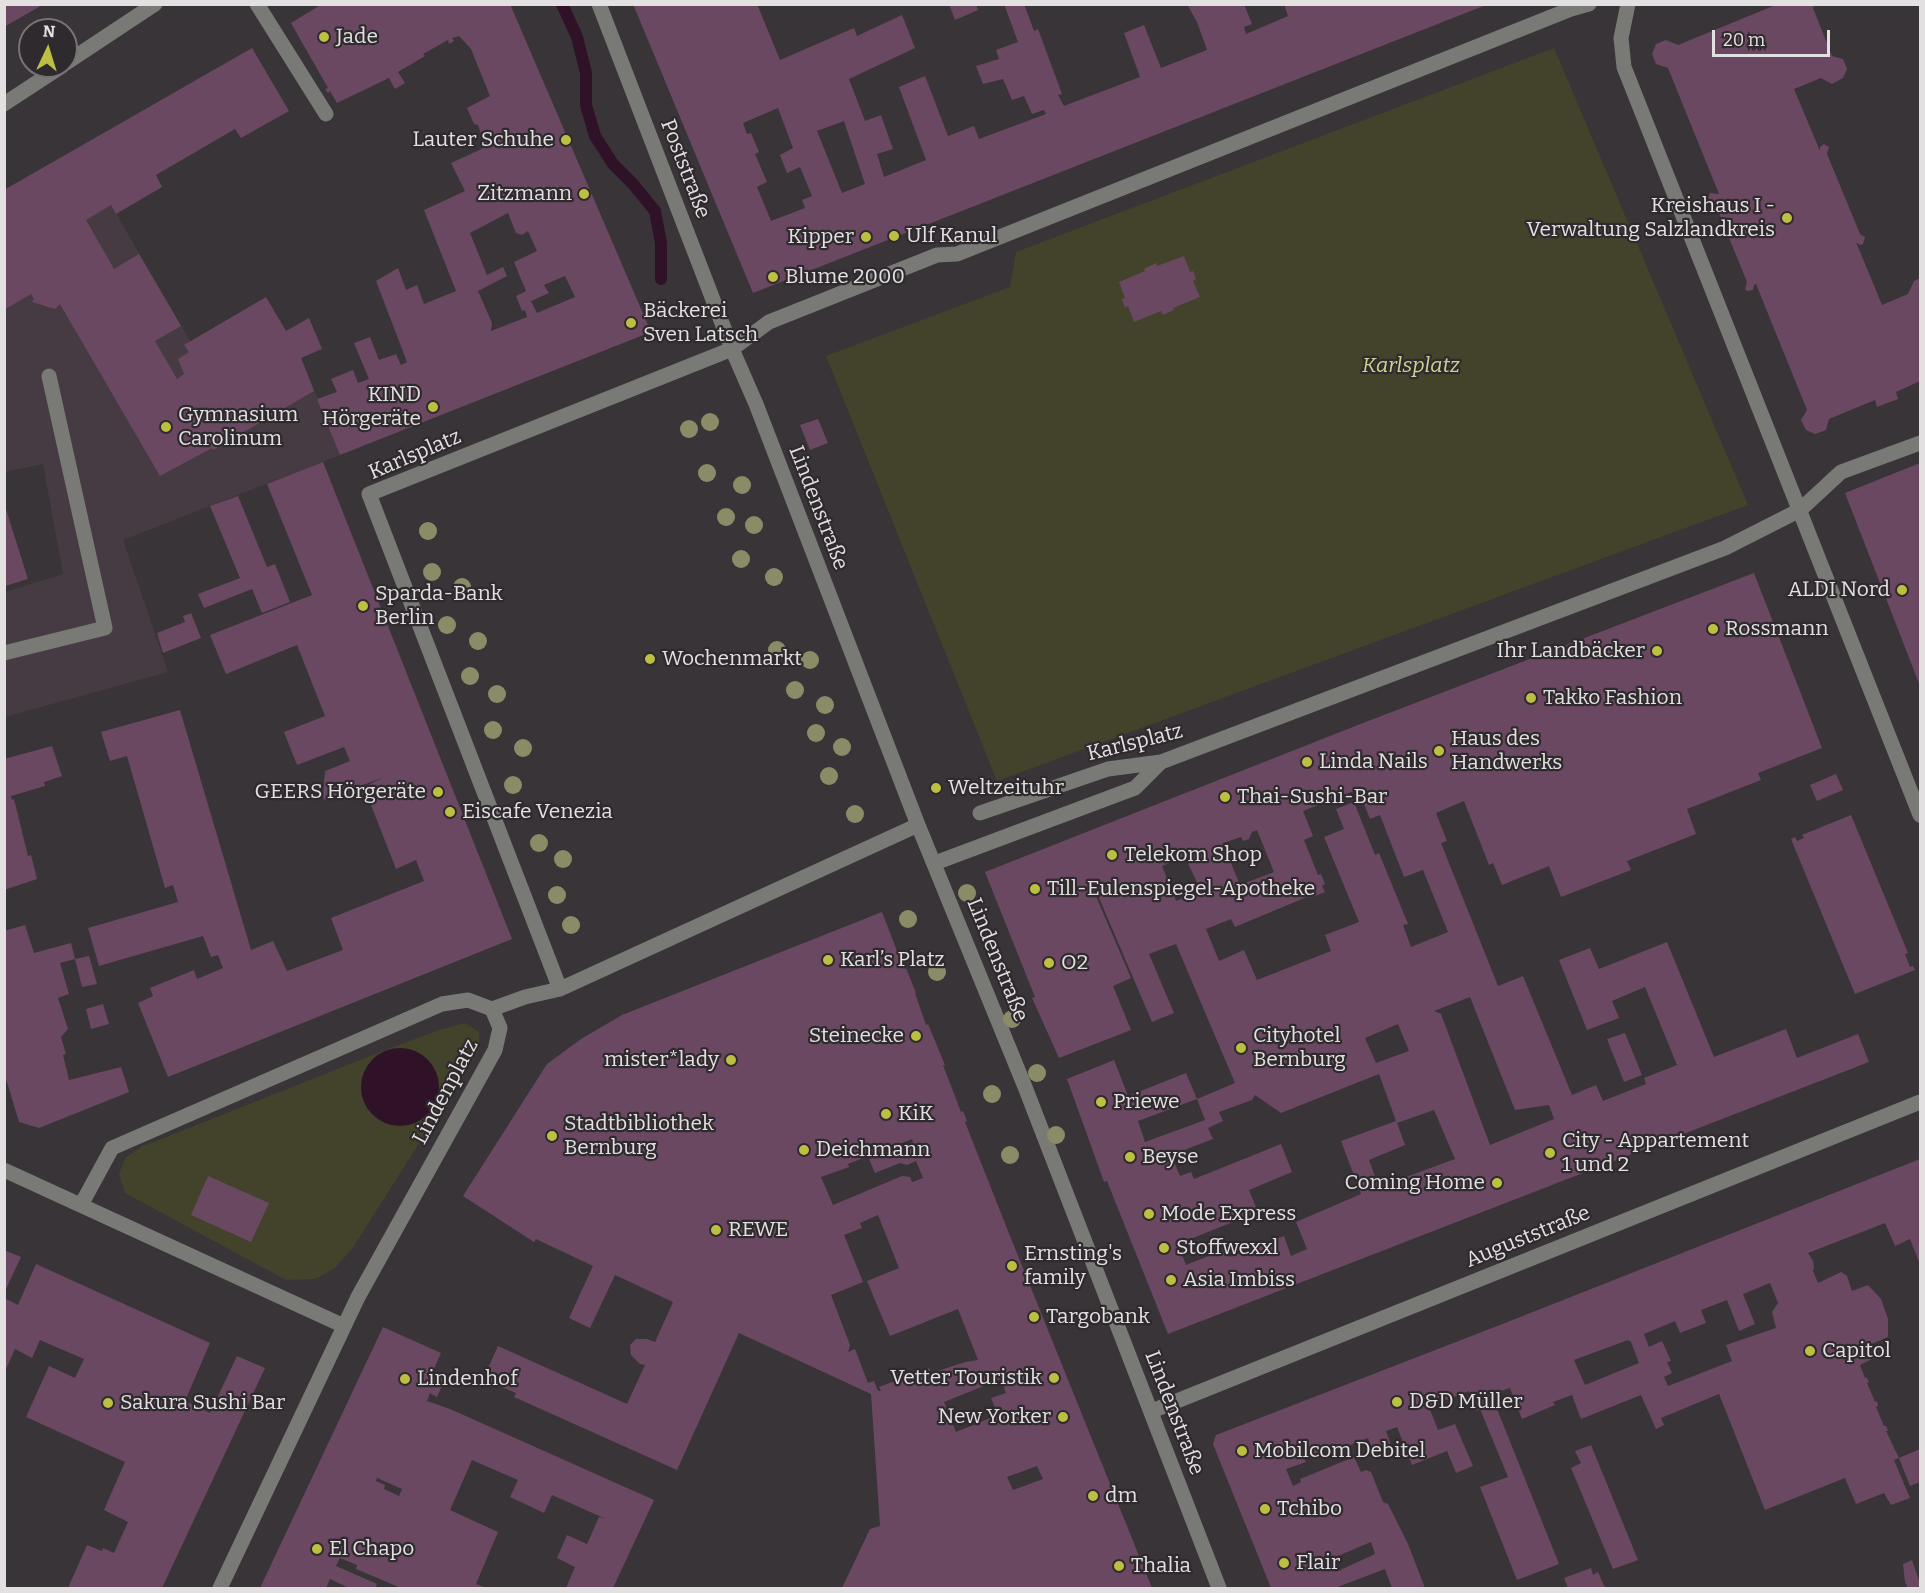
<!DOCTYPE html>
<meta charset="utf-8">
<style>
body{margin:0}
#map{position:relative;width:1925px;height:1593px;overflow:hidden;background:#393437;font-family:Bitter,serif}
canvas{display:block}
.frame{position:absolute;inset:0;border:6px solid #e3e0e2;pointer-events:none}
.north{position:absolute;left:18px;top:18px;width:60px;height:60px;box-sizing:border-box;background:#2f2a2d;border:2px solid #777375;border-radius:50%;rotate:4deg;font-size:16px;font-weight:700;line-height:24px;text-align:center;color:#e3e0e2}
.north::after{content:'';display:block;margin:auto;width:21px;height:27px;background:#bdbf43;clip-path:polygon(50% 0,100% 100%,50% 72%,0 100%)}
.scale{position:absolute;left:1712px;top:30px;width:118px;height:27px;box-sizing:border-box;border:3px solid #e3e0e2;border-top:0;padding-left:8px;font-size:18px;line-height:21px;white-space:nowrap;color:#e3e0e2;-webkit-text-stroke:4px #2f2a2d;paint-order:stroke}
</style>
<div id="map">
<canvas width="1925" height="1593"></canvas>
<div class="frame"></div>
<div class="north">N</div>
<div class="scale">20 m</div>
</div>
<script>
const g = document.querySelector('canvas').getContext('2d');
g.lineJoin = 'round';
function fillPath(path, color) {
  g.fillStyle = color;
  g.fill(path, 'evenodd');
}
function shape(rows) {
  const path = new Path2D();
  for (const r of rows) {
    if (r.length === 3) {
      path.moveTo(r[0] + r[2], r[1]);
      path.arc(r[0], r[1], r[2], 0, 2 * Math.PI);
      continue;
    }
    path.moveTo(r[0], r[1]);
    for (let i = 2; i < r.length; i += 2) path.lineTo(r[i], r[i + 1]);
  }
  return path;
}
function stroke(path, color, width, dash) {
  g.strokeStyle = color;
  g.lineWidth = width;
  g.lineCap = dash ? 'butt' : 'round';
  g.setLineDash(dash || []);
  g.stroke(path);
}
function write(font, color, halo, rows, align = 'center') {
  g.font = font + ' Bitter,serif';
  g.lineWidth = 4.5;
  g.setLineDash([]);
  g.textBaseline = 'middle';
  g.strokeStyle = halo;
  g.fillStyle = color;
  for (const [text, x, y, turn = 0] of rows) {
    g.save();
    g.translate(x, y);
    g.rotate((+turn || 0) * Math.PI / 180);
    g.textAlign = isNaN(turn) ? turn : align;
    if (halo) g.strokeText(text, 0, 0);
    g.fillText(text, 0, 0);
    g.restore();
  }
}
const built = shape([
 [78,148,210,375,290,329,340,455,123,540,168,672,5,717,5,592,63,574,43,464,5,472,4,190]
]);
const green = shape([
 [1554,48,1748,505,997,781,826,356,1010,287,1016,252],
 [465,1023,479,1032,479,1049,352,1249,334,1269,315,1279,286,1280,125,1193,119,1174,125,1158,141,1147,383,1051,439,1030]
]);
const water = shape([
 [400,1087,39]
]);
const stream = shape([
 [562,4,577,37,586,73,586,105,595,136,613,164,633,184,655,211,661,243,661,279]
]);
const building = shape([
 [4,4,44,4,4,27],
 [322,4,510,4,651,332,340,455,317,399,337,392,331,379,353,370,358,383,369,379,354,343,370,337,379,360,396,354,401,365,407,362,376,281,398,268,406,290,417,285,424,304,456,291,424,210,465,191,451,163,486,147,478,125,474,124,467,108,490,96,471,49,459,36,452,38,454,41,449,44,448,40,423,54,425,56,398,72,405,83,395,89,389,78,337,103,330,91,328,93,325,89,328,88,291,23],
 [508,213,516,233,522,235,528,231,537,251,514,262,526,291,516,296,522,311,525,310,527,317,491,331,492,323,478,291,507,276,503,267,487,275,470,233],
 [565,276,575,297,537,313,531,301,549,293,544,285],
 [633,4,757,4,780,60,854,28,857,36,902,15,915,48,849,79,865,121,881,115,893,149,877,154,884,177,926,160,899,87,925,76,948,136,974,126,979,139,1046,114,1044,110,1032,114,1024,96,1012,100,1003,79,983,84,976,66,999,59,996,50,1018,42,1004,4,1024,4,1034,31,1038,29,1062,94,1058,95,1064,106,1140,77,1124,33,1144,25,1161,68,1207,50,1197,22,1187,4,1244,4,1252,24,1244,27,1246,34,1288,16,1284,4,1486,5,753,293],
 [778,108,793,148,780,155,787,173,800,167,812,196,802,200,805,208,771,221,757,187,767,182,755,154,759,152,751,133,747,134,743,123],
 [844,121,865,184,842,193,817,131],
 [949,4,976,4,978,10,955,20],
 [1778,4,1815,4,1813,8,1832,56,1843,59,1847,69,1843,78,1832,84,1821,78,1794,89,1820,151,1820,147,1824,144,1829,147,1827,154,1860,234,1865,237,1863,244,1860,245,1856,242,1882,305,1908,294,1914,281,1920,278,1920,381,1896,392,1898,399,1877,407,1875,400,1829,419,1826,430,1815,434,1806,430,1801,420,1807,410,1756,284,1754,285,1753,290,1747,291,1745,289,1747,282,1714,201,1711,201,1708,198,1710,193,1719,194,1668,68,1656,64,1652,54,1656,44,1666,40,1678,45],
 [252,48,289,111,241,138,235,129,156,175,162,187,116,214,111,205,86,220,114,269,139,254,181,326,155,341,177,379,184,374,178,359,189,352,184,345,266,297,286,331,309,318,322,349,301,358,314,391,213,450,212,448,160,476,60,304,55,309,32,302,34,299,31,294,4,310,4,190],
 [1184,256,1190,272,1193,271,1196,279,1193,281,1200,297,1173,308,1174,310,1163,315,1161,311,1134,322,1128,306,1125,308,1122,299,1125,298,1119,282,1145,271,1144,269,1156,263,1157,266],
 [818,419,828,443,810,450,800,425],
 [323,462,512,939,168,1077,138,1003,153,996,150,988,194,970,197,979,223,968,218,955,211,957,203,936,99,966,88,928,178,902,173,885,165,888,127,756,110,761,101,732,180,710,251,950,273,941,287,971,343,950,331,918,424,881,416,860,396,869,364,787,384,777,324,800,323,796,325,771,350,761,344,747,297,765,284,732,325,716,297,645,226,674,210,635,312,595,267,484],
 [1920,463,1920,686,1845,493],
 [238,496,267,567,275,564,290,602,262,613,252,589,204,608,198,594,240,578,210,506],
 [5,506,28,579,5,586],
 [1754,573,1822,748,1758,773,1761,780,1687,809,1696,834,1627,861,1631,870,1561,897,1526,807,1549,866,1502,885,1493,863,1489,865,1464,801,1436,813,1447,841,1441,843,1498,986,1523,976,1572,1095,1596,1085,1603,1101,1646,1084,1644,1078,1677,1065,1645,987,1612,1001,1619,1018,1587,1030,1559,960,1590,948,1599,969,1667,942,1714,1057,1786,1029,1797,1058,1858,1034,1869,1062,1168,1334,1107,1181,1104,1182,1067,1079,1114,1060,1128,1096,1186,1073,1197,1099,1138,1121,1145,1142,1205,1120,1197,1099,1235,1083,1176,944,1149,954,1174,1013,1152,1022,1097,893,1095,894,1131,978,1113,986,1131,1030,1059,1058,1032,998,1035,997,985,872,1363,723],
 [1364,787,1362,799,1370,819,1380,815,1404,877,1423,870,1448,932,1411,947,1403,925,1408,924,1379,853,1375,855,1354,802,1336,809,1344,829,1324,837,1359,922,1325,935,1331,951,1257,980,1244,950,1219,961,1206,929,1231,919,1235,927,1309,896,1310,898,1325,892,1322,886,1325,884,1321,874,1318,875,1304,840,1313,836,1303,811],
 [1257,830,1274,872,1240,885,1223,843,1241,837,1243,841,1249,839,1252,832],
 [1185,857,1201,891,1176,901,1162,866],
 [1470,997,1515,1110,1549,1105,1554,1119,1490,1145,1441,1014,1434,1011],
 [1398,1024,1409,1051,1376,1063,1365,1038],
 [1379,1074,1396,1121,1341,1141,1361,1194,1296,1222,1307,1249,1291,1256,1284,1236,1230,1257,1226,1249,1186,1265,1178,1244,1258,1212,1249,1190,1292,1172,1281,1144,1194,1179,1191,1172,1180,1176,1171,1155,1213,1139,1208,1128,1223,1121,1219,1112,1252,1100,1255,1095,1281,1113],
 [1434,1110,1455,1159,1379,1187,1369,1160,1405,1145,1397,1123],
 [191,613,201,638,163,653,157,633,185,622,183,616],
 [52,746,62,776,44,782,45,786,11,796,12,800,14,799,28,856,31,855,37,879,4,890,4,759],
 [1836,774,1843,790,1817,801,1810,785],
 [1851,815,1908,953,1905,954,1910,967,1913,966,1915,970,1855,994,1791,839,1795,837,1797,841,1804,838,1802,835],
 [882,912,904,969,906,968,916,993,915,993,926,1025,928,1024,945,1065,943,1065,961,1112,963,1111,967,1121,965,1122,1006,1226,1152,1588,842,1588,870,1529,880,1526,871,1394,739,1333,677,1470,514,1397,516,1393,483,1379,498,1346,627,1404,645,1365,640,1364,631,1355,630,1345,636,1339,647,1339,655,1342,673,1302,615,1275,590,1328,569,1318,593,1266,536,1239,534,1242,463,1196,547,1064,581,1039,622,1015],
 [912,1139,913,1142,869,1159,875,1173,900,1163,907,1165,916,1161,923,1178,912,1182,910,1177,902,1176,833,1205,821,1177,849,1167,848,1164],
 [878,1215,899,1268,867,1281,890,1336,958,1309,978,1360,965,1362,932,1373,929,1368,879,1387,881,1391,878,1391,874,1381,868,1383,855,1349,848,1352,850,1345,831,1295,863,1282,844,1235,862,1228,860,1223],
 [1001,1379,1006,1393,991,1398,998,1415,956,1432,944,1402],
 [1037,1466,1043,1479,1013,1490,1007,1477],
 [25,925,34,953,71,943,75,959,60,963,69,994,58,998,68,1029,61,1037,66,1054,63,1055,69,1080,121,1067,129,1092,39,1128,19,1122,4,1072,4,931],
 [89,956,97,984,82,987,75,959],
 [103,1004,109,1024,91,1029,86,1009],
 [1625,1033,1642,1075,1624,1082,1607,1039],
 [1920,1159,1920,1264,1910,1239,1895,1246,1885,1223,1808,1253,1813,1261,1814,1267,1813,1271,1818,1283,1841,1272,1847,1276,1852,1291,1868,1285,1881,1299,1888,1319,1888,1337,1869,1345,1874,1358,1860,1365,1865,1378,1867,1378,1869,1382,1867,1383,1875,1402,1877,1401,1878,1406,1876,1407,1884,1426,1886,1426,1888,1431,1886,1431,1899,1458,1894,1460,1910,1498,1891,1505,1884,1493,1856,1504,1845,1478,1765,1510,1719,1394,1661,1418,1664,1425,1656,1429,1641,1395,1581,1419,1572,1395,1553,1402,1555,1405,1522,1419,1510,1388,1491,1394,1559,1564,1517,1580,1480,1487,1508,1477,1480,1409,1476,1411,1469,1391,1429,1407,1438,1430,1455,1424,1473,1466,1456,1473,1447,1451,1412,1465,1397,1427,1386,1431,1392,1448,1374,1454,1368,1438,1338,1450,1336,1445,1304,1458,1306,1462,1286,1469,1293,1486,1301,1482,1300,1479,1354,1457,1361,1472,1366,1470,1371,1472,1383,1502,1388,1504,1408,1544,1425,1588,1392,1588,1385,1569,1335,1588,1271,1588,1213,1444,1216,1435,1505,1323],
 [1770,1283,1778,1303,1772,1312,1776,1328,1726,1345,1732,1361,1668,1386,1664,1377,1672,1373,1667,1362,1671,1361,1662,1341,1649,1347,1644,1334,1675,1321,1680,1333,1706,1323,1701,1310,1727,1300,1739,1331,1755,1324,1743,1294],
 [1628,1340,1631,1342,1639,1363,1585,1385,1574,1360],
 [1371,1542,1375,1554,1338,1571,1333,1558],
 [208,1176,269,1203,251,1242,191,1215],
 [4,1250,21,1257,4,1293],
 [36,1264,210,1343,185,1401,210,1413,237,1356,265,1368,162,1588,68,1588,87,1545,102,1551,103,1548,114,1553,128,1522,104,1510,125,1462,26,1417,49,1366,75,1378,84,1359,40,1340,32,1358,15,1349,4,1373,4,1298,18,1305],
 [383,1327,441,1353,433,1371,446,1377,437,1397,430,1393,427,1401,450,1409,654,1500,613,1588,566,1588,575,1567,557,1558,567,1535,587,1544,599,1517,606,1519,552,1495,544,1513,510,1497,518,1480,472,1460,450,1510,498,1532,476,1584,486,1588,401,1588,356,1569,357,1565,340,1558,336,1566,377,1584,375,1588,349,1588,330,1579,326,1588,260,1588],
 [377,1478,402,1489,399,1496,384,1489,385,1485,376,1481],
 [1591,1445,1638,1560,1613,1569,1571,1468,1581,1463,1575,1451],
 [1920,1449,1920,1482,1910,1486,1899,1458],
 [1912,1560,1920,1583,1920,1588,1908,1588,1905,1582,1903,1564],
 [1591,1568,1593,1575,1598,1572,1605,1588,1568,1588,1564,1578]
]);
const minor = shape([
 [257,4,326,114],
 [599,4,732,349,756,404,918,825,1025,1087,1219,1588],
 [1628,4,1621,38,1624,67,1920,815],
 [66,63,155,4],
 [4,104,62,66],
 [4,653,105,628,49,376],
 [980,813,1108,769,1161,762,1725,548,1800,510,1841,472,1920,443],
 [935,863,1135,788,1161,762],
 [560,989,369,494,732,349,769,322,937,255,957,254,1571,9,1589,4],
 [492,1009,525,997,560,989,918,825],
 [4,1170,344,1326],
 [81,1205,112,1148,442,1004,468,1000,492,1009,500,1028,495,1050,358,1297,220,1588],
 [1152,1411,1920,1102]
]);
const trees = [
 [710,422],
 [689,429],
 [707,473],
 [742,485],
 [726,517],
 [754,525],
 [428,531],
 [741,559],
 [432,572],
 [774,577],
 [462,587],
 [447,625],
 [478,641],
 [777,650],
 [810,660],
 [470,676],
 [795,690],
 [497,694],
 [825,705],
 [493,730],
 [816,733],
 [842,747],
 [523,748],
 [829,776],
 [513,785],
 [855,814],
 [539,843],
 [563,859],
 [967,893],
 [557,895],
 [908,919],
 [571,925],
 [937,972],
 [1012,1019],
 [1037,1073],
 [992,1094],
 [1056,1135],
 [1010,1155]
];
const markers = [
 [324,37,6,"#bdbf43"],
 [566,140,6,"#bdbf43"],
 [584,194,6,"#bdbf43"],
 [1787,218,6,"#bdbf43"],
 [894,236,6,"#bdbf43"],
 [866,237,6,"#bdbf43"],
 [773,277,6,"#bdbf43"],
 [631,323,6,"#bdbf43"],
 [433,407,6,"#bdbf43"],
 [166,427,6,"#bdbf43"],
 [1902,590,6,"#bdbf43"],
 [363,606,6,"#bdbf43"],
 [1713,629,6,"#bdbf43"],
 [1657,651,6,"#bdbf43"],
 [650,659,6,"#bdbf43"],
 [1531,698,6,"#bdbf43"],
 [1439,751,6,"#bdbf43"],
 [1307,762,6,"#bdbf43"],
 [936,788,6,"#bdbf43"],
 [438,792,6,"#bdbf43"],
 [1225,797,6,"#bdbf43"],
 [450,812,6,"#bdbf43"],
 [1112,855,6,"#bdbf43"],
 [1035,889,6,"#bdbf43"],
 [828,960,6,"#bdbf43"],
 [1049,963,6,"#bdbf43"],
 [916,1036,6,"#bdbf43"],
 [1241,1048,6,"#bdbf43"],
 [731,1060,6,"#bdbf43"],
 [1101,1102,6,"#bdbf43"],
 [886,1114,6,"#bdbf43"],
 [552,1136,6,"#bdbf43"],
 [804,1150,6,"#bdbf43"],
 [1550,1153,6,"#bdbf43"],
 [1130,1157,6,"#bdbf43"],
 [1497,1183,6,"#bdbf43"],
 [1149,1214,6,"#bdbf43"],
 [716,1230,6,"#bdbf43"],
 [1164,1248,6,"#bdbf43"],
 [1012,1266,6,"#bdbf43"],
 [1171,1280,6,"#bdbf43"],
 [1034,1317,6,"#bdbf43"],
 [1810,1351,6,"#bdbf43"],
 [1054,1378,6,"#bdbf43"],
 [405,1379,6,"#bdbf43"],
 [1397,1402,6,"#bdbf43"],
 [108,1403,6,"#bdbf43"],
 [1063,1417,6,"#bdbf43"],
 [1242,1451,6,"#bdbf43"],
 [1093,1496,6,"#bdbf43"],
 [1265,1509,6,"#bdbf43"],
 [317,1549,6,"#bdbf43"],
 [1284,1563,6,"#bdbf43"],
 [1119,1566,6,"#bdbf43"]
];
const poiNames = [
 ["Jade",336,37],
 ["Lauter Schuhe",554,140,"right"],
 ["Zitzmann",572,194,"right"],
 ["Kreishaus I -",1775,206,"right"],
 ["Verwaltung Salzlandkreis",1775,230,"right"],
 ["Ulf Kanul",906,236],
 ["Kipper",854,237,"right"],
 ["Blume 2000",785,277],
 ["Bäckerei",643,311],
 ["Sven Latsch",643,335],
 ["KIND",421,395,"right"],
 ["Hörgeräte",421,419,"right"],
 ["Gymnasium",178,415],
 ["Carolinum",178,439],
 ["ALDI Nord",1890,590,"right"],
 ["Sparda-Bank",375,594],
 ["Berlin",375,618],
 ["Rossmann",1725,629],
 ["Ihr Landbäcker",1645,651,"right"],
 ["Wochenmarkt",662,659],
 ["Takko Fashion",1543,698],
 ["Haus des",1451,739],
 ["Handwerks",1451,763],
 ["Linda Nails",1319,762],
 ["Weltzeituhr",948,788],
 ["GEERS Hörgeräte",426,792,"right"],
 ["Thai-Sushi-Bar",1237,797],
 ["Eiscafe Venezia",462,812],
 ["Telekom Shop",1124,855],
 ["Till-Eulenspiegel-Apotheke",1047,889],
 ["Karl’s Platz",840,960],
 ["O2",1061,963],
 ["Steinecke",904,1036,"right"],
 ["Cityhotel",1253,1036],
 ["Bernburg",1253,1060],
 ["mister*lady",719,1060,"right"],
 ["Priewe",1113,1102],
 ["KiK",898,1114],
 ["Stadtbibliothek",564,1124],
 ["Bernburg",564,1148],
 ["City - Appartement",1562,1141],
 ["1 und 2",1562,1165],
 ["Deichmann",816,1150],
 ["Beyse",1142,1157],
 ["Coming Home",1485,1183,"right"],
 ["Mode Express",1161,1214],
 ["REWE",728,1230],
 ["Stoffwexxl",1176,1248],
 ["Ernsting's",1024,1254],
 ["family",1024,1278],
 ["Asia Imbiss",1183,1280],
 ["Targobank",1046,1317],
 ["Capitol",1822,1351],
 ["Vetter Touristik",1042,1378,"right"],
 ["Lindenhof",417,1379],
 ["D&D Müller",1409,1402],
 ["Sakura Sushi Bar",120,1403],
 ["New Yorker",1051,1417,"right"],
 ["Mobilcom Debitel",1254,1451],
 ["dm",1105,1496],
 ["Tchibo",1277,1509],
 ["El Chapo",329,1549],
 ["Flair",1296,1563],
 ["Thalia",1131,1566]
];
const streetNames = [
 ["Poststraße",685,169,69],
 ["Karlsplatz",415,455,-23],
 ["Lindenstraße",818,508,69],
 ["Karlsplatz",1135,743,-14],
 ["Lindenstraße",997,960,68],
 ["Lindenplatz",446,1092,-62],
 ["Auguststraße",1528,1237,-22],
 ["Lindenstraße",1174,1413,69]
];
const parkNames = [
 ["Karlsplatz",1411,366]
];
fillPath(built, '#463b42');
fillPath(green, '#42432a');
fillPath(water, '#2f1128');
stroke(stream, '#2f1128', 12);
fillPath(building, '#6b4862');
stroke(minor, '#797976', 15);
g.fillStyle = '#8c8b67';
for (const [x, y] of trees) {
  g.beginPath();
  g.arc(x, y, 9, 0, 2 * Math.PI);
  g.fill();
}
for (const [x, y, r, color] of markers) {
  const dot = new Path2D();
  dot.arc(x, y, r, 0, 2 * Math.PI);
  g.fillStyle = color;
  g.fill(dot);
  stroke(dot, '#2f2a2d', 2);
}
write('21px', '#e3e0e2', '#2f2a2d', poiNames, 'left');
write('21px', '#e3e0e2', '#2f2a2d', streetNames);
write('italic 21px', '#d0d38e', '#2f2a2d', parkNames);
</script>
